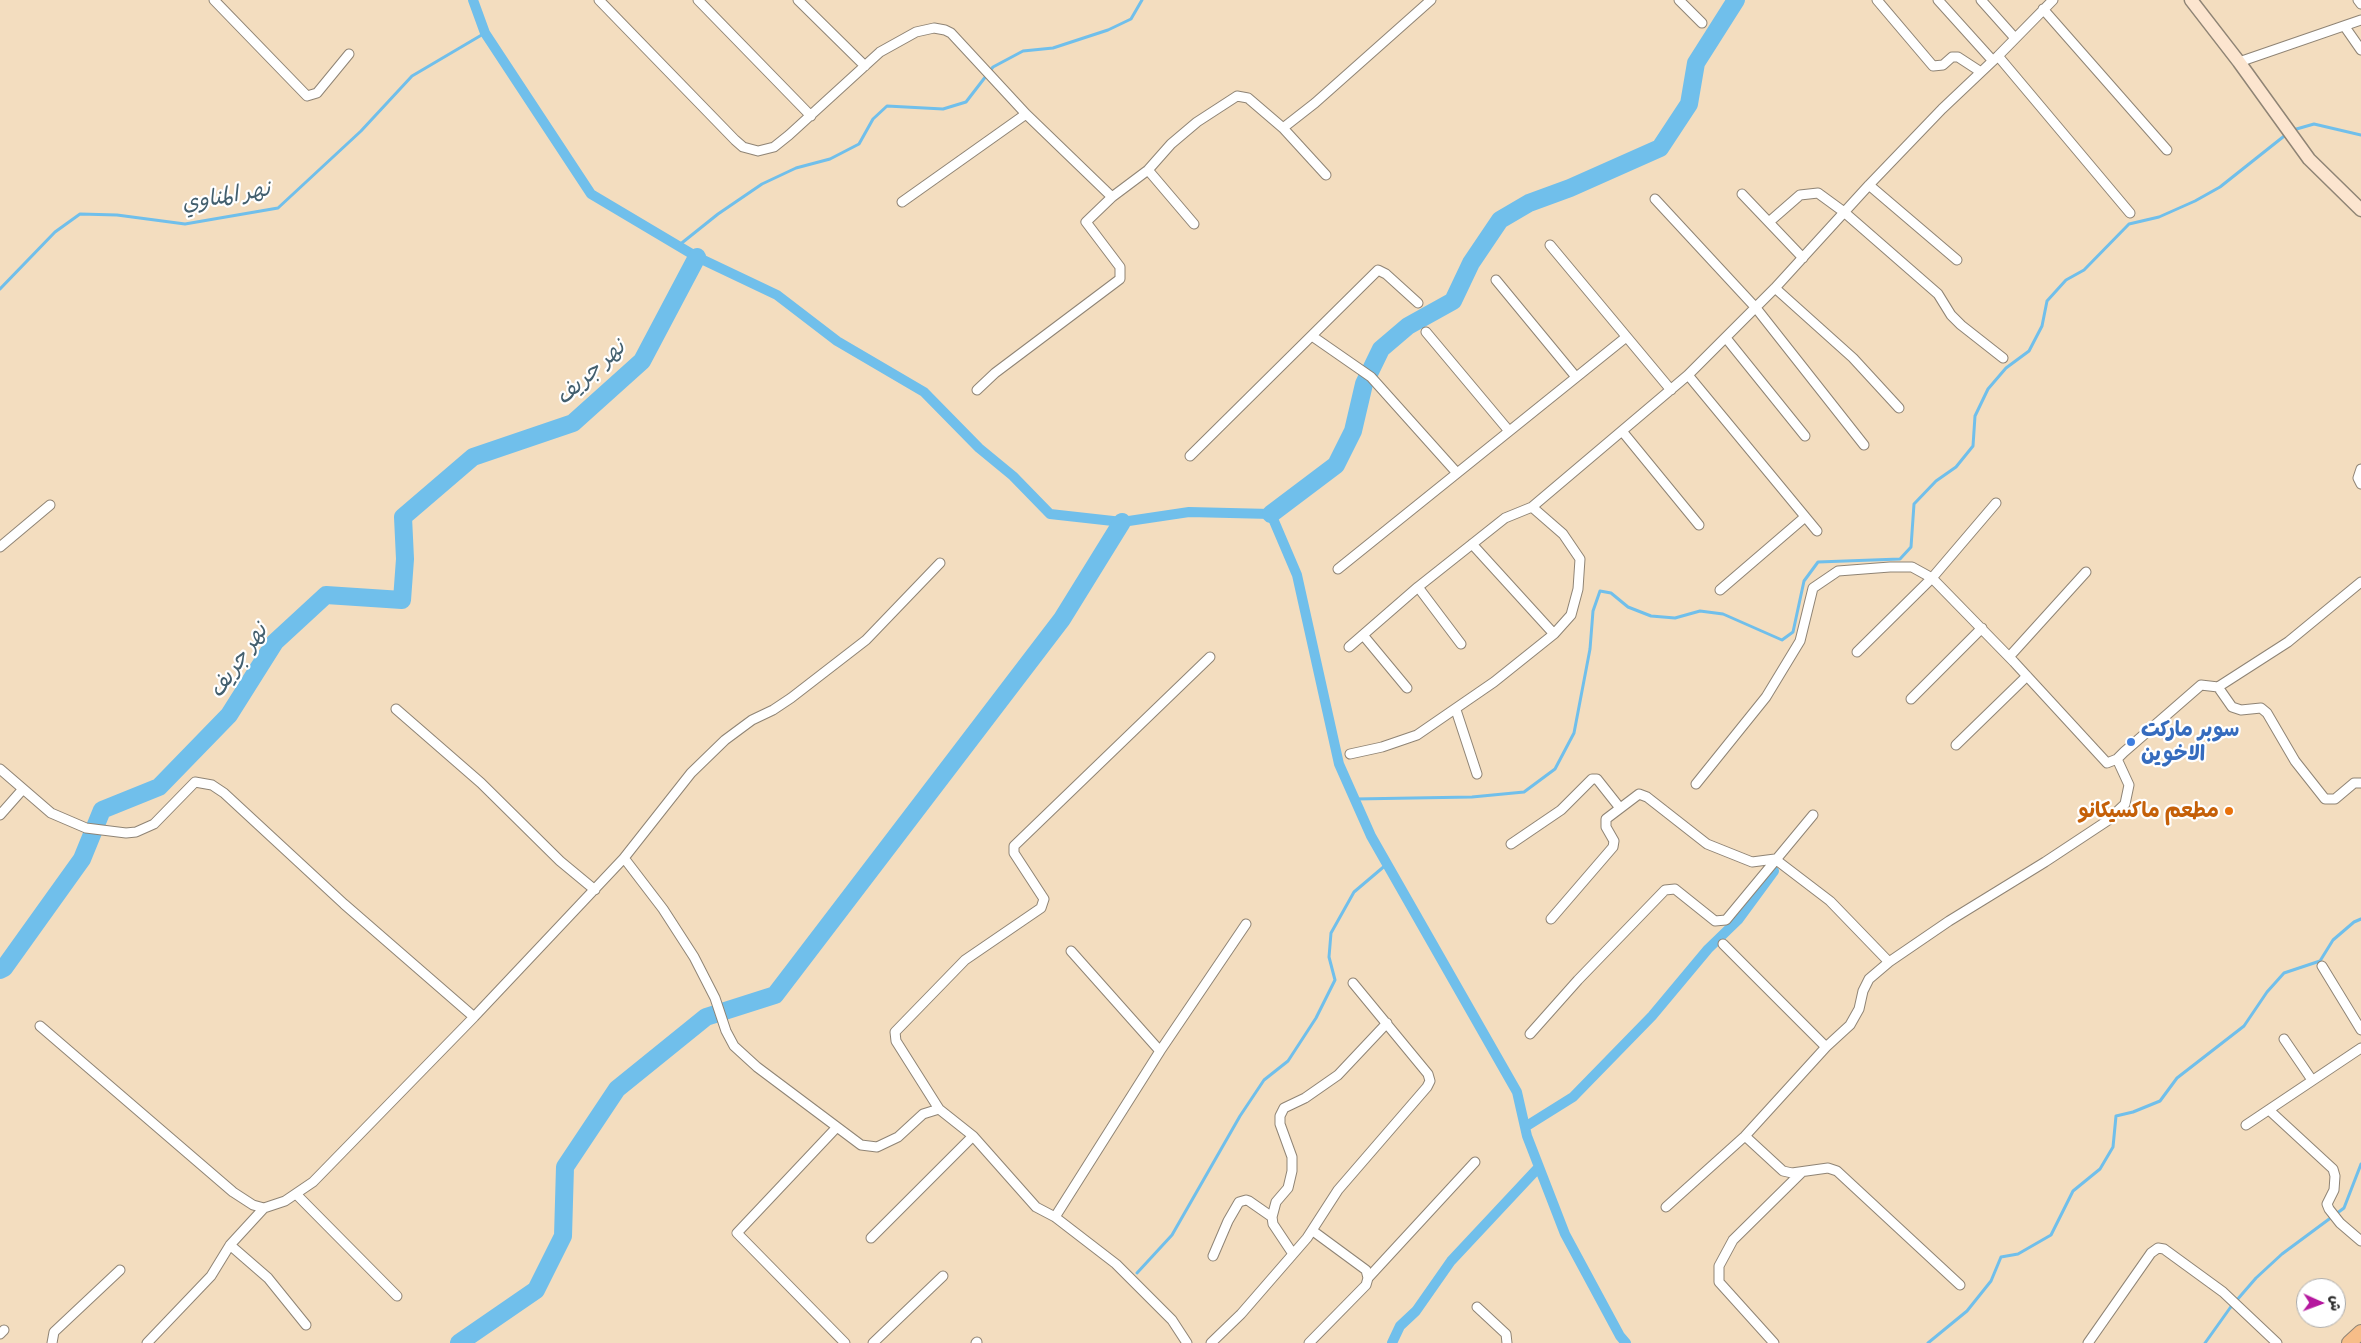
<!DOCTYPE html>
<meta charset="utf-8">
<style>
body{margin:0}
#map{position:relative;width:2361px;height:1343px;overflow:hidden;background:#f3ddbf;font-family:Caveat,"Playpen Sans Arabic",sans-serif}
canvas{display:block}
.north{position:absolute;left:2296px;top:1278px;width:50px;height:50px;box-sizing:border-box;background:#fff;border:1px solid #aaa;border-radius:50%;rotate:92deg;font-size:14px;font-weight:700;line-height:20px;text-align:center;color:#2b2b2b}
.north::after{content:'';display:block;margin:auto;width:18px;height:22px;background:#b5179e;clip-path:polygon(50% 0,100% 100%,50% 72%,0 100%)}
</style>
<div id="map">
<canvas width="2361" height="1343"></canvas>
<div class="north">ش</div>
</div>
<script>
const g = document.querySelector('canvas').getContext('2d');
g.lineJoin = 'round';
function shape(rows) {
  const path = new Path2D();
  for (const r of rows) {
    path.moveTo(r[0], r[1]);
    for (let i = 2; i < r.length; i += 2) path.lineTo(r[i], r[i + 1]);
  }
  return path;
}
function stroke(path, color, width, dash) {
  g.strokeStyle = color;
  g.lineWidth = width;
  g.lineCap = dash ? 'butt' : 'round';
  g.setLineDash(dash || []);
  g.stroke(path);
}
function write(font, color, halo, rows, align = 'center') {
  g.font = font + ' Caveat,"Playpen Sans Arabic",sans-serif';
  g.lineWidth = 4.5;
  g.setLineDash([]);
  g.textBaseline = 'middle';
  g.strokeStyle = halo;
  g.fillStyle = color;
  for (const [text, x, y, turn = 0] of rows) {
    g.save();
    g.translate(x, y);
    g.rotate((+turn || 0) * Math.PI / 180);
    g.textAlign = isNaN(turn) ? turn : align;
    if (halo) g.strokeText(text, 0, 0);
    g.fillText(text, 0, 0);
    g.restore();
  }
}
const stream = shape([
 [2293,130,2314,124,2361,135],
 [678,246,718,214,762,184,796,168,830,159,859,144,873,119,887,106,943,109,966,102,993,67,1023,51,1053,48,1108,30,1131,19,1142,0],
 [0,289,55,232,80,214,117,215,185,224,278,208,361,131,412,76,485,33],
 [1355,799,1472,797,1524,792,1555,769,1574,733,1590,649,1593,611,1600,591,1611,593,1628,607,1651,616,1675,618,1700,611,1723,614,1782,640,1793,632,1804,581,1818,562,1900,559,1911,547,1914,504,1936,481,1956,467,1973,446,1975,416,1988,389,2006,368,2029,351,2042,326,2047,301,2066,280,2084,270,2129,224,2159,217,2195,201,2220,187,2288,133],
 [1137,1273,1172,1235,1240,1116,1264,1080,1288,1061,1316,1018,1335,980,1329,957,1331,933,1354,892,1387,864],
 [1928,1343,1967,1311,1991,1281,2001,1257,2018,1254,2051,1235,2073,1191,2100,1169,2113,1147,2116,1116,2133,1112,2160,1101,2177,1078,2244,1026,2267,992,2284,973,2320,961,2333,940,2354,922,2361,919],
 [2205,1343,2230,1308,2256,1278,2282,1254,2344,1208,2361,1164]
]);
const canal = shape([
 [473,0,485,33,591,194,697,257,777,295,837,341,924,392,979,448,1013,476,1050,514,1122,522,1189,512,1271,514,1297,575,1339,764,1371,836,1517,1092,1527,1136,1565,1234,1620,1336,1626,1343],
 [1525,1127,1573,1097,1652,1016,1708,949,1738,920,1774,871],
 [1392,1343,1400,1326,1416,1311,1451,1261,1539,1167]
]);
const river = shape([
 [1271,514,1336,465,1353,431,1364,384,1381,349,1408,326,1453,301,1471,263,1500,220,1529,203,1570,188,1660,148,1689,104,1696,63,1736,0],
 [0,970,4,968,82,859,102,810,159,787,229,715,275,642,326,595,402,600,405,559,403,517,473,457,573,423,642,361,697,257],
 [459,1343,536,1290,563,1236,565,1167,617,1089,706,1017,775,995,1062,619,1122,522]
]);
const street = shape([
 [214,0,307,96,317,93,349,54],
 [599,0,735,140,743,147,758,151,774,147,789,135,880,52,916,32,934,28,945,30,951,33,1026,114,1112,197],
 [698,0,811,116],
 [798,0,865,66],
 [1679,0,1702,23],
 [1877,0,1933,66,1943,65,1952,57,1958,57,1981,72],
 [1938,0,1993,61],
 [1981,0,2014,37],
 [2358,0,2361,4],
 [2043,9,2167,150],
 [2345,27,2361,50],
 [1998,56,2130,213],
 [2239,62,2361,20],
 [1148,170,1194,224],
 [1326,175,1283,128,1315,103,1431,0],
 [1869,185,1957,260],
 [1742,194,1803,258],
 [1655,199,1756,308,1864,445],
 [902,202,1026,114],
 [1769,222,1800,195,1818,193,1844,212,1938,294,1951,315,1961,325,2003,358],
 [1550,245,1671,390],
 [1496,280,1576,377],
 [1775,288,1853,358,1899,408],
 [1426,332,1509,431],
 [1312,336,1371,377,1457,473],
 [1726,338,1805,436],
 [1688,375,1817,531],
 [977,390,995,373,1120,279,1120,267,1086,222,1112,197,1148,170,1171,144,1197,122,1237,96,1248,98,1283,128],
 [1622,431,1699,525],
 [1190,456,1378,270,1386,274,1418,303],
 [2361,469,2358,478,2361,484],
 [1472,544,1554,634],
 [0,547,50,505],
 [1338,569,1625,338],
 [1418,587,1461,644],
 [1720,590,1805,517],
 [1363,635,1407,688],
 [1349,647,1418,587,1505,518,1532,507,1688,375,1775,288,1869,185,1942,109,1998,56,2053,0],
 [1857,652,1932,578,1996,503],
 [2009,657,2086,572],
 [2218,687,2232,707,2241,710,2261,708,2267,713,2295,761,2325,799,2335,799,2354,783,2361,783],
 [1911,699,1982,628],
 [396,709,481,783,560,861,595,890],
 [1456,710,1477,774],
 [1956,745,2027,676],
 [1350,754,1382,747,1417,735,1494,682,1554,634,1571,615,1578,589,1580,559,1563,534,1532,507],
 [0,769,51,813,86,828,126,833,136,832,154,824,195,782,212,785,224,793,344,904,474,1017,624,858,663,909,694,957,715,998,726,1031,734,1046,757,1067,837,1127],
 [1696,784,1766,697,1800,641,1813,588,1838,571,1890,567,1912,567,1932,578,2014,662,2107,763,2117,759],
 [0,815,23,789],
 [1511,844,1561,810,1592,779,1597,779,1620,808],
 [624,858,691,773,725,740,752,720,773,710,791,698,866,640,940,563],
 [1551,919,1613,847,1614,841,1606,827,1606,819,1639,794,1647,797,1707,844,1752,862,1775,859,1830,901,1889,962],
 [1723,944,1826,1047],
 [1071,951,1160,1051],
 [2322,966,2361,1030],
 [40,1026,233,1192,253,1205,264,1208,285,1201,313,1182,474,1017],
 [1530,1034,1578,980,1665,890,1675,889,1715,921,1726,920,1813,815],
 [2284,1039,2312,1080],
 [939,1109,896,1041,895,1032,965,960,1041,908,1044,899,1014,853,1014,846,1210,657],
 [2269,1110,2333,1169,2335,1176,2334,1190,2327,1204,2329,1209,2340,1223,2361,1241],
 [2246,1125,2361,1048],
 [1745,1136,1783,1171,1792,1173,1828,1168,1837,1171,1960,1285],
 [296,1194,397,1296],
 [1666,1207,1745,1136,1826,1047,1850,1025,1859,1009,1863,991,1869,979,1889,962,1949,921,2045,862,2107,821,2125,804,2129,785,2117,759,2124,752,2201,685,2218,687,2288,642,2361,582],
 [1055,1217,1160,1051,1246,924],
 [871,1238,973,1136],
 [230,1245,268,1278,306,1325],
 [1293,1254,1273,1224,1272,1217,1276,1202,1288,1188,1292,1171,1292,1157,1280,1124,1280,1116,1284,1108,1305,1098,1338,1075,1387,1023],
 [1213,1256,1228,1221,1239,1202,1246,1200,1249,1201,1272,1217],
 [1368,1278,1475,1162],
 [1477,1307,1506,1334,1507,1343],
 [0,1334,4,1330],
 [52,1343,54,1332,120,1270],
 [147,1343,211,1276,230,1245,264,1208],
 [845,1343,737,1233,837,1127,861,1145,877,1147,898,1137,923,1114,939,1109,973,1136,1036,1207,1055,1217,1116,1264,1172,1320,1187,1343],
 [873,1343,943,1276],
 [976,1343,977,1342],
 [1211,1343,1241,1314,1307,1238,1338,1190,1427,1087,1430,1081,1428,1074,1353,983],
 [1309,1343,1366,1285,1368,1278,1366,1270,1313,1231],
 [1774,1343,1719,1282,1719,1266,1733,1240,1802,1172],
 [2088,1343,2151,1253,2158,1248,2164,1249,2223,1292,2277,1343]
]);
const secondary = shape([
 [2191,0,2239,62,2309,159,2361,210]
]);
const primary = shape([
 [2349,1343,2361,1332]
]);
const markers = [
 [2131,742,5,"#3f7fe0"],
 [2229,811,5,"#e8710a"]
];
const shopNames = [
 ["سوبر ماركت",2141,730],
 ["الاخوين",2141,754]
];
const foodNames = [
 ["مطعم ماكسيكانو",2219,811]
];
const waterNames = [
 ["نهر المناوي",226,197,-10],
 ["نهر جريف",591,373,-42],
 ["نهر جريف",239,661,-55]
];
stroke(stream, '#70bfeb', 3);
stroke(canal, '#70bfeb', 10);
stroke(river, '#70bfeb', 18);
stroke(street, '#8f8475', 11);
stroke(secondary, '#8f8475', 15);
stroke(primary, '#8f8475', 16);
stroke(street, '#fff', 9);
stroke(secondary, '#fce5cf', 12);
stroke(primary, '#f7bd88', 14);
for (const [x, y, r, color] of markers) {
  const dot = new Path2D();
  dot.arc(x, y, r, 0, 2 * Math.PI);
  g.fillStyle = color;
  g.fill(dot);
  stroke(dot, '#fff', 2);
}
write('bold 21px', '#366cbe', '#fff', shopNames, 'left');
write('bold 21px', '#c56008', '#fff', foodNames, 'right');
write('italic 22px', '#435f6e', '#fff', waterNames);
</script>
